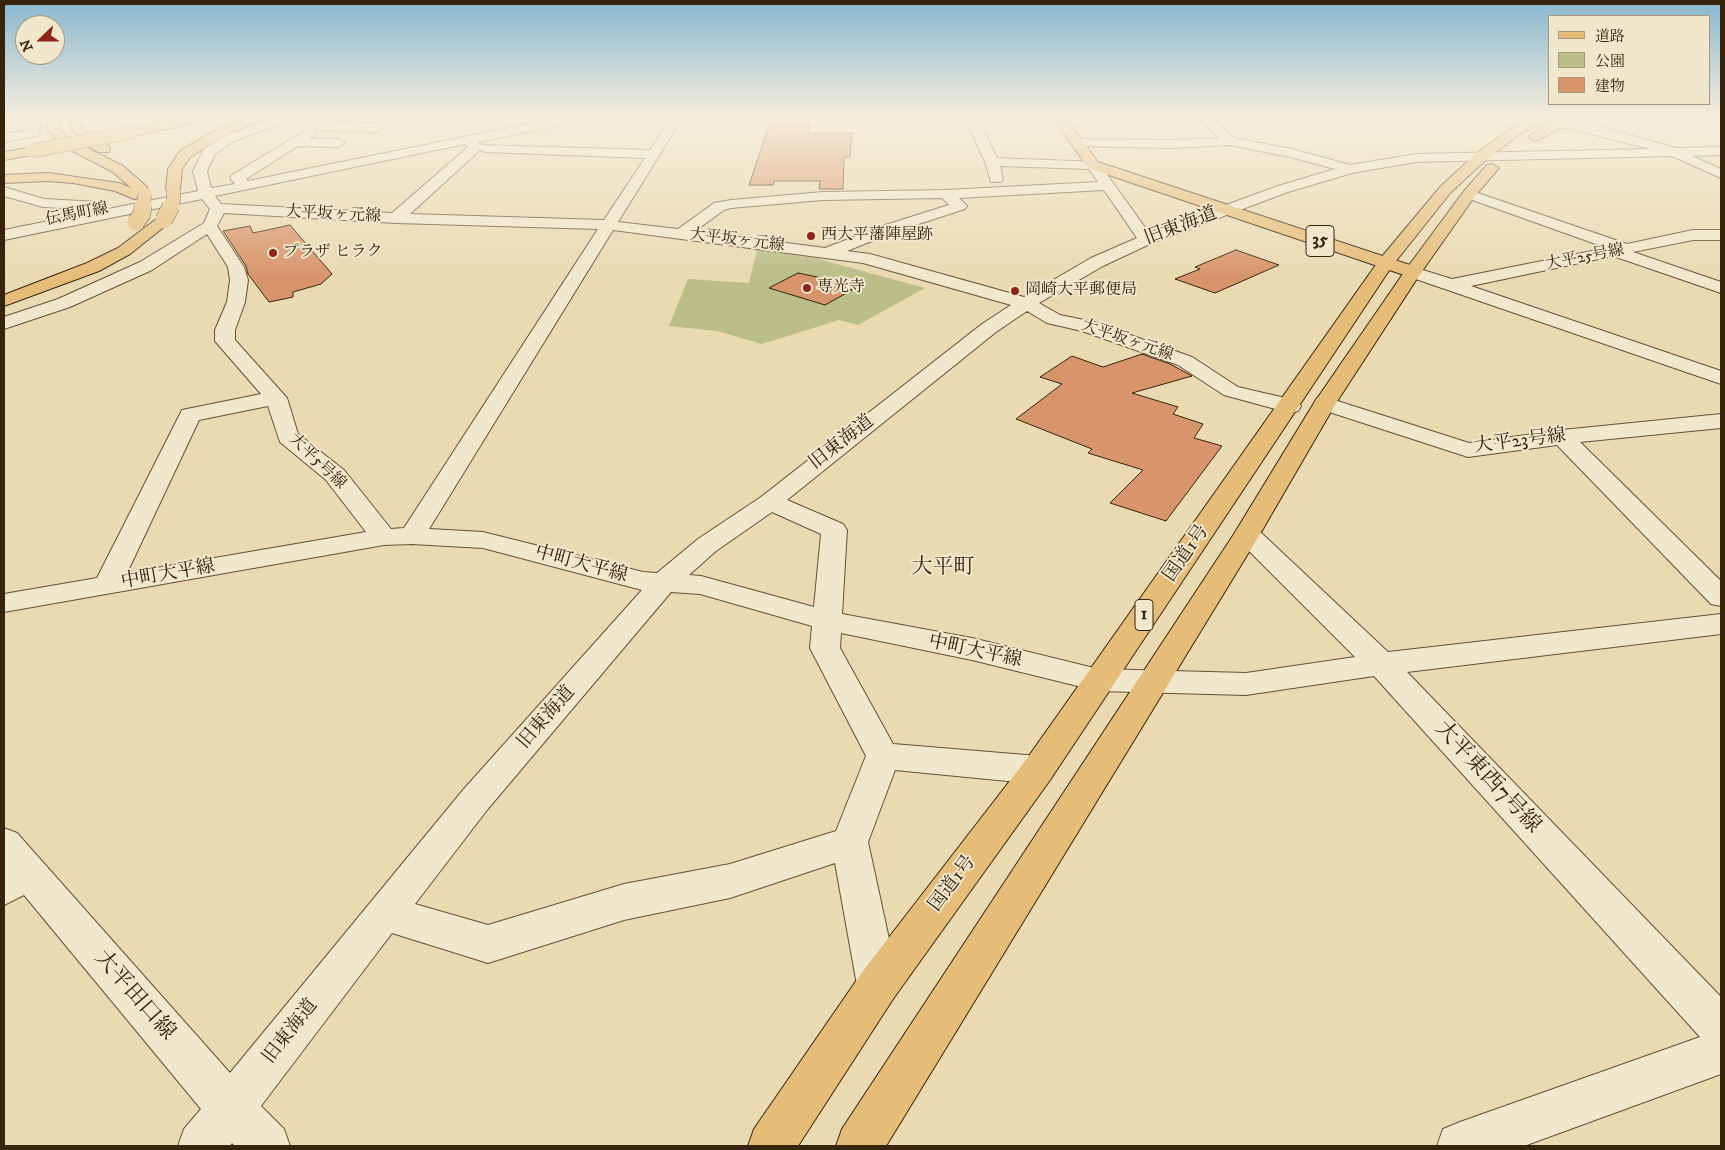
<!DOCTYPE html>
<meta charset="utf-8">
<style>
body{margin:0}
#map{position:relative;width:1725px;height:1150px;overflow:hidden;background:#eadab2;font-family:"IM FELL DW Pica","Noto Serif JP",serif}
canvas{display:block}
.frame{position:absolute;inset:0;border:5px solid #36240d;pointer-events:none}
.legend{position:absolute;left:1548px;top:15px;width:162px;height:90px;box-sizing:border-box;background:#f1e7cd;border:1px solid #a69980;margin:0;padding:6px 9px;list-style:none;font-size:15px;color:#36240d}
.legend li{display:flex;align-items:center;gap:10px;height:25px}
.legend b{width:25px;border:1px solid #a69980}
.north{position:absolute;left:15px;top:15px;width:50px;height:50px;box-sizing:border-box;background:#f1e7cd;border:1px solid #a69980;border-radius:50%;rotate:248deg;font-size:14px;font-weight:700;line-height:20px;text-align:center;color:#36240d}
.north::after{content:'';display:block;margin:auto;width:18px;height:22px;background:#8f2418;clip-path:polygon(50% 0,100% 100%,50% 72%,0 100%)}
</style>
<div id="map">
<canvas width="1725" height="1150"></canvas>
<div class="frame"></div>
<ul class="legend">
<li><b style="height:6px;background:#e5bd79"></b>道路</li>
<li><b style="height:14px;background:#babe89"></b>公園</li>
<li><b style="height:14px;background:#d8956b"></b>建物</li>
</ul>
<div class="north">N</div>
</div>
<script>
const g = document.querySelector('canvas').getContext('2d');
g.lineJoin = 'round';
function fillPath(path, color) {
  g.fillStyle = color;
  g.fill(path, 'evenodd');
}
function shape(rows) {
  const path = new Path2D();
  for (const r of rows) {
    path.moveTo(r[0], r[1]);
    for (let i = 2; i < r.length; i += 2) path.lineTo(r[i], r[i + 1]);
  }
  return path;
}
function stroke(path, color, width, dash) {
  g.strokeStyle = color;
  g.lineWidth = width;
  g.lineCap = dash ? 'butt' : 'round';
  g.setLineDash(dash || []);
  g.stroke(path);
}
function write(font, color, halo, rows, align = 'center') {
  g.font = font + ' "IM FELL DW Pica","Noto Serif JP",serif';
  g.lineWidth = 4;
  g.setLineDash([]);
  g.textBaseline = 'middle';
  g.strokeStyle = halo;
  g.fillStyle = color;
  for (const [text, x, y, turn = 0] of rows) {
    g.save();
    g.translate(x, y);
    g.rotate((+turn || 0) * Math.PI / 180);
    g.textAlign = isNaN(turn) ? turn : align;
    if (halo) g.strokeText(text, 0, 0);
    g.fillText(text, 0, 0);
    g.restore();
  }
}
const green = shape([
 [757,250,815,258,925,288,858,325,839,320,762,344,717,331,669,326,688,279,749,283]
]);
const building = shape([
 [770,123,810,124,808,133,852,133,850,157,844,157,843,189,819,189,820,181,774,181,773,185,749,185,770,123],
 [290,225,332,274,321,284,293,292,293,297,269,302,248,274,246,266,223,231,250,226,253,233,290,225],
 [1236,250,1279,265,1215,293,1175,279,1200,269,1195,267,1236,250],
 [798,273,817,277,852,290,825,305,769,288,798,273],
 [1142,354,1170,364,1192,376,1132,393,1178,407,1173,414,1203,424,1194,438,1222,446,1166,521,1110,503,1143,470,1088,453,1092,449,1016,419,1062,384,1040,377,1072,356,1103,367,1142,354]
]);
const minor = shape([
 [32,117,44,117,37,136,4,142,4,134,28,130,32,117],
 [279,117,298,117,234,141,215,154,207,171,211,188,235,184,230,178,232,175,308,129,301,124,311,117,326,117,319,123,373,124,377,122,338,121,332,117,395,119,376,132,316,130,315,135,309,139,339,139,345,143,339,147,298,146,246,179,248,181,562,117,587,117,581,121,478,142,481,145,650,150,671,117,683,117,618,222,678,229,714,203,731,200,823,192,946,190,1098,182,1089,169,1000,166,1003,179,1001,182,991,182,985,162,965,117,977,117,997,158,1098,162,1149,233,1278,186,1335,169,1290,157,1230,145,1170,148,1076,146,1072,145,1070,142,1072,139,1170,140,1219,138,1198,117,1211,117,1234,138,1292,149,1350,165,1416,154,1651,149,1559,126,1557,123,1559,120,1563,119,1586,123,1676,148,1721,147,1721,155,1692,156,1721,169,1721,178,1672,156,1416,162,1352,173,1288,192,1152,243,1103,266,1039,303,1060,315,1094,322,1192,357,1238,387,1298,401,1301,406,1298,411,1290,413,1224,395,1178,365,1082,331,1047,323,1027,311,996,332,787,500,843,524,847,530,842,614,972,638,1098,669,1246,673,1355,657,1238,540,1234,534,1238,528,1247,526,1256,528,1388,652,1721,614,1721,634,1407,672,1721,997,1721,1074,1524,1146,1437,1146,1443,1129,1460,1122,1700,1037,1374,676,1246,695,1098,691,972,660,841,633,840,648,893,744,1038,756,1050,760,1055,770,1050,780,1038,784,895,770,868,842,899,985,893,999,878,1005,863,999,857,985,835,863,730,898,624,920,488,963,392,933,261,1106,284,1129,290,1146,235,1146,232,1143,230,1146,178,1146,184,1129,201,1109,24,895,4,905,4,828,17,833,230,1073,463,790,642,590,483,548,412,544,384,545,4,612,4,594,97,578,182,410,261,394,215,341,215,330,227,302,230,280,228,267,207,234,152,270,70,307,4,329,4,317,58,299,140,262,204,223,210,209,202,199,4,240,4,230,198,191,193,171,204,149,226,135,279,117],
 [465,144,468,147,392,213,221,204,215,196,465,144],
 [480,150,485,152,645,158,604,220,410,214,480,150],
 [1104,190,1137,238,1091,258,1024,297,870,254,847,251,894,232,965,209,967,206,959,198,1104,190],
 [942,198,949,205,882,226,825,248,695,231,724,210,731,208,823,200,942,198],
 [224,213,396,223,598,229,404,528,391,529,344,470,298,434,287,398,235,340,235,330,245,302,248,280,244,267,217,226,224,213],
 [613,230,863,263,1011,305,982,324,761,497,698,539,657,573,643,572,483,532,429,529,613,230],
 [268,406,280,442,326,480,366,532,127,573,199,420,268,406],
 [772,512,821,534,814,607,701,576,689,575,716,551,772,512],
 [671,592,700,594,812,626,810,648,866,756,836,831,730,864,624,884,488,925,415,904,487,810,671,592],
 [1412,117,1510,117,1537,118,1543,122,1537,126,1418,121,1412,117],
 [4,187,44,199,99,202,106,206,99,210,43,207,4,196,4,187],
 [1469,190,1627,244,1693,230,1721,230,1721,240,1693,240,1633,252,1721,282,1721,293,1613,256,1471,286,1721,371,1721,384,1407,276,1404,272,1407,268,1413,267,1452,279,1607,248,1464,197,1462,194,1469,190],
 [1325,397,1469,443,1562,430,1721,414,1721,428,1580,442,1721,581,1721,606,1711,604,1557,445,1468,457,1317,408,1314,403,1317,398,1325,397]
]);
const major = shape([
 [1053,117,1065,117,1098,162,1419,268,1422,272,1419,276,1413,277,1407,276,1088,168,1053,117]
]);
const highway = shape([
 [49,117,61,117,59,128,67,138,123,166,146,186,148,189,146,192,140,193,139,198,134,199,115,191,73,183,48,181,4,183,4,175,48,173,119,183,131,188,113,172,59,144,47,128,49,117],
 [68,117,80,117,81,124,89,135,109,146,110,149,109,152,99,152,80,141,69,124,68,117],
 [187,117,212,117,206,121,132,136,126,132,132,128,187,117],
 [252,117,270,117,225,135,190,157,182,169,180,189,173,193,168,192,166,189,168,169,180,151,217,129,252,117],
 [1538,117,1555,117,1520,134,1487,159,1451,192,1392,266,1050,780,893,999,798,1146,748,1146,754,1129,863,971,1026,760,1380,259,1441,186,1477,153,1512,128,1538,117],
 [1565,117,1582,117,1538,140,1534,141,1528,137,1549,123,1565,117],
 [32,147,38,151,37,154,4,160,4,152,32,147],
 [1492,164,1499,168,1475,196,1420,274,1336,403,1260,534,886,1146,836,1146,842,1129,1234,534,1314,403,1407,268,1464,191,1487,165,1492,164],
 [164,215,169,217,172,220,169,223,130,254,99,271,4,306,4,295,87,263,118,248,159,217,164,215]
]);
const highwayBridgeFar1 = shape([
 [32,151,132,132],
 [143,207,145,194],
 [170,207,174,199,173,189]
]);
const highwayBridge = shape([
 [164,220,171,206],
 [136,222,142,214,143,206]
]);
const markers = [
 [811,236,5,"#8f2418"],
 [273,253,5,"#8f2418"],
 [807,288,5,"#8f2418"],
 [1015,291,5,"#8f2418"]
];
const farStreetnames = [
 ["伝馬町線",77,215,-11],
 ["大平坂ヶ元線",333,215,3],
 ["大平坂ヶ元線",737,241,7],
 ["大平25号線",1585,258,-11],
 ["大平坂ヶ元線",1127,341,19],
 ["大平5号線",317,462,44]
];
const farPoinames = [
 ["西大平藩陣屋跡",821,236],
 ["プラザ ヒラク",283,253],
 ["専光寺",817,288],
 ["岡崎大平郵便局",1025,291]
];
const shields = [
 [1320,241,28],
 [1144,615,18]
];
const shieldNames = [
 ["35",1320,241],
 ["1",1144,615]
];
const streetNames = [
 ["旧東海道",1181,227,-21],
 ["大平23号線",1520,442,-7],
 ["旧東海道",842,443,-38],
 ["国道1号",1187,554,-55],
 ["中町大平線",581,565,15],
 ["中町大平線",168,575,-10],
 ["中町大平線",975,652,12],
 ["旧東海道",547,718,-49],
 ["国道1号",953,884,-53],
 ["旧東海道",291,1032,-52]
];
const quarterNames = [
 ["大平町",943,569]
];
const nearStreetnames = [
 ["大平東西7号線",1487,778,47],
 ["大平田口線",134,996,49]
];
fillPath(green, '#babe89');
fillPath(building, '#d8956b');
stroke(building, '#36240d', 1);
stroke(minor, '#635236', 2);
stroke(major, '#36240d', 2);
stroke(highway, '#36240d', 2);
fillPath(minor, '#f1e7cd');
fillPath(major, '#e5bd79');
fillPath(highway, '#e5bd79');
stroke(highwayBridgeFar1, '#36240d', 14, []);
stroke(highwayBridge, '#36240d', 18, []);
stroke(highwayBridgeFar1, '#e5bd79', 13);
stroke(highwayBridge, '#e5bd79', 17);
const sky = g.createLinearGradient(0, 0, 0, 278);
sky.addColorStop(0, '#88b7d0');
sky.addColorStop(0.42, '#f6eedc');
sky.addColorStop(1, '#f6eedc00');
g.fillStyle = sky;
g.fillRect(0, 0, 1725, 278);
for (const [x, y, r, color] of markers) {
  const dot = new Path2D();
  dot.arc(x, y, r, 0, 2 * Math.PI);
  g.fillStyle = color;
  g.fill(dot);
  stroke(dot, '#f1e7cd', 2);
}
write('16px', '#36240d', '#f1e7cd', farStreetnames);
write('16px', '#36240d', '#f1e7cd', farPoinames, 'left');
for (const [x, y, w] of shields) {
  const box = new Path2D();
  box.roundRect(x - w / 2, y - 15.5, w, 31, 4);
  g.fillStyle = '#f1e7cd';
  g.fill(box);
  stroke(box, '#36240d', 1);
}
write('bold 18px', '#36240d', null, shieldNames);
write('19px', '#36240d', '#f1e7cd', streetNames);
write('21px', '#36240d', '#f1e7cd', quarterNames);
write('22px', '#36240d', '#f1e7cd', nearStreetnames);
</script>
